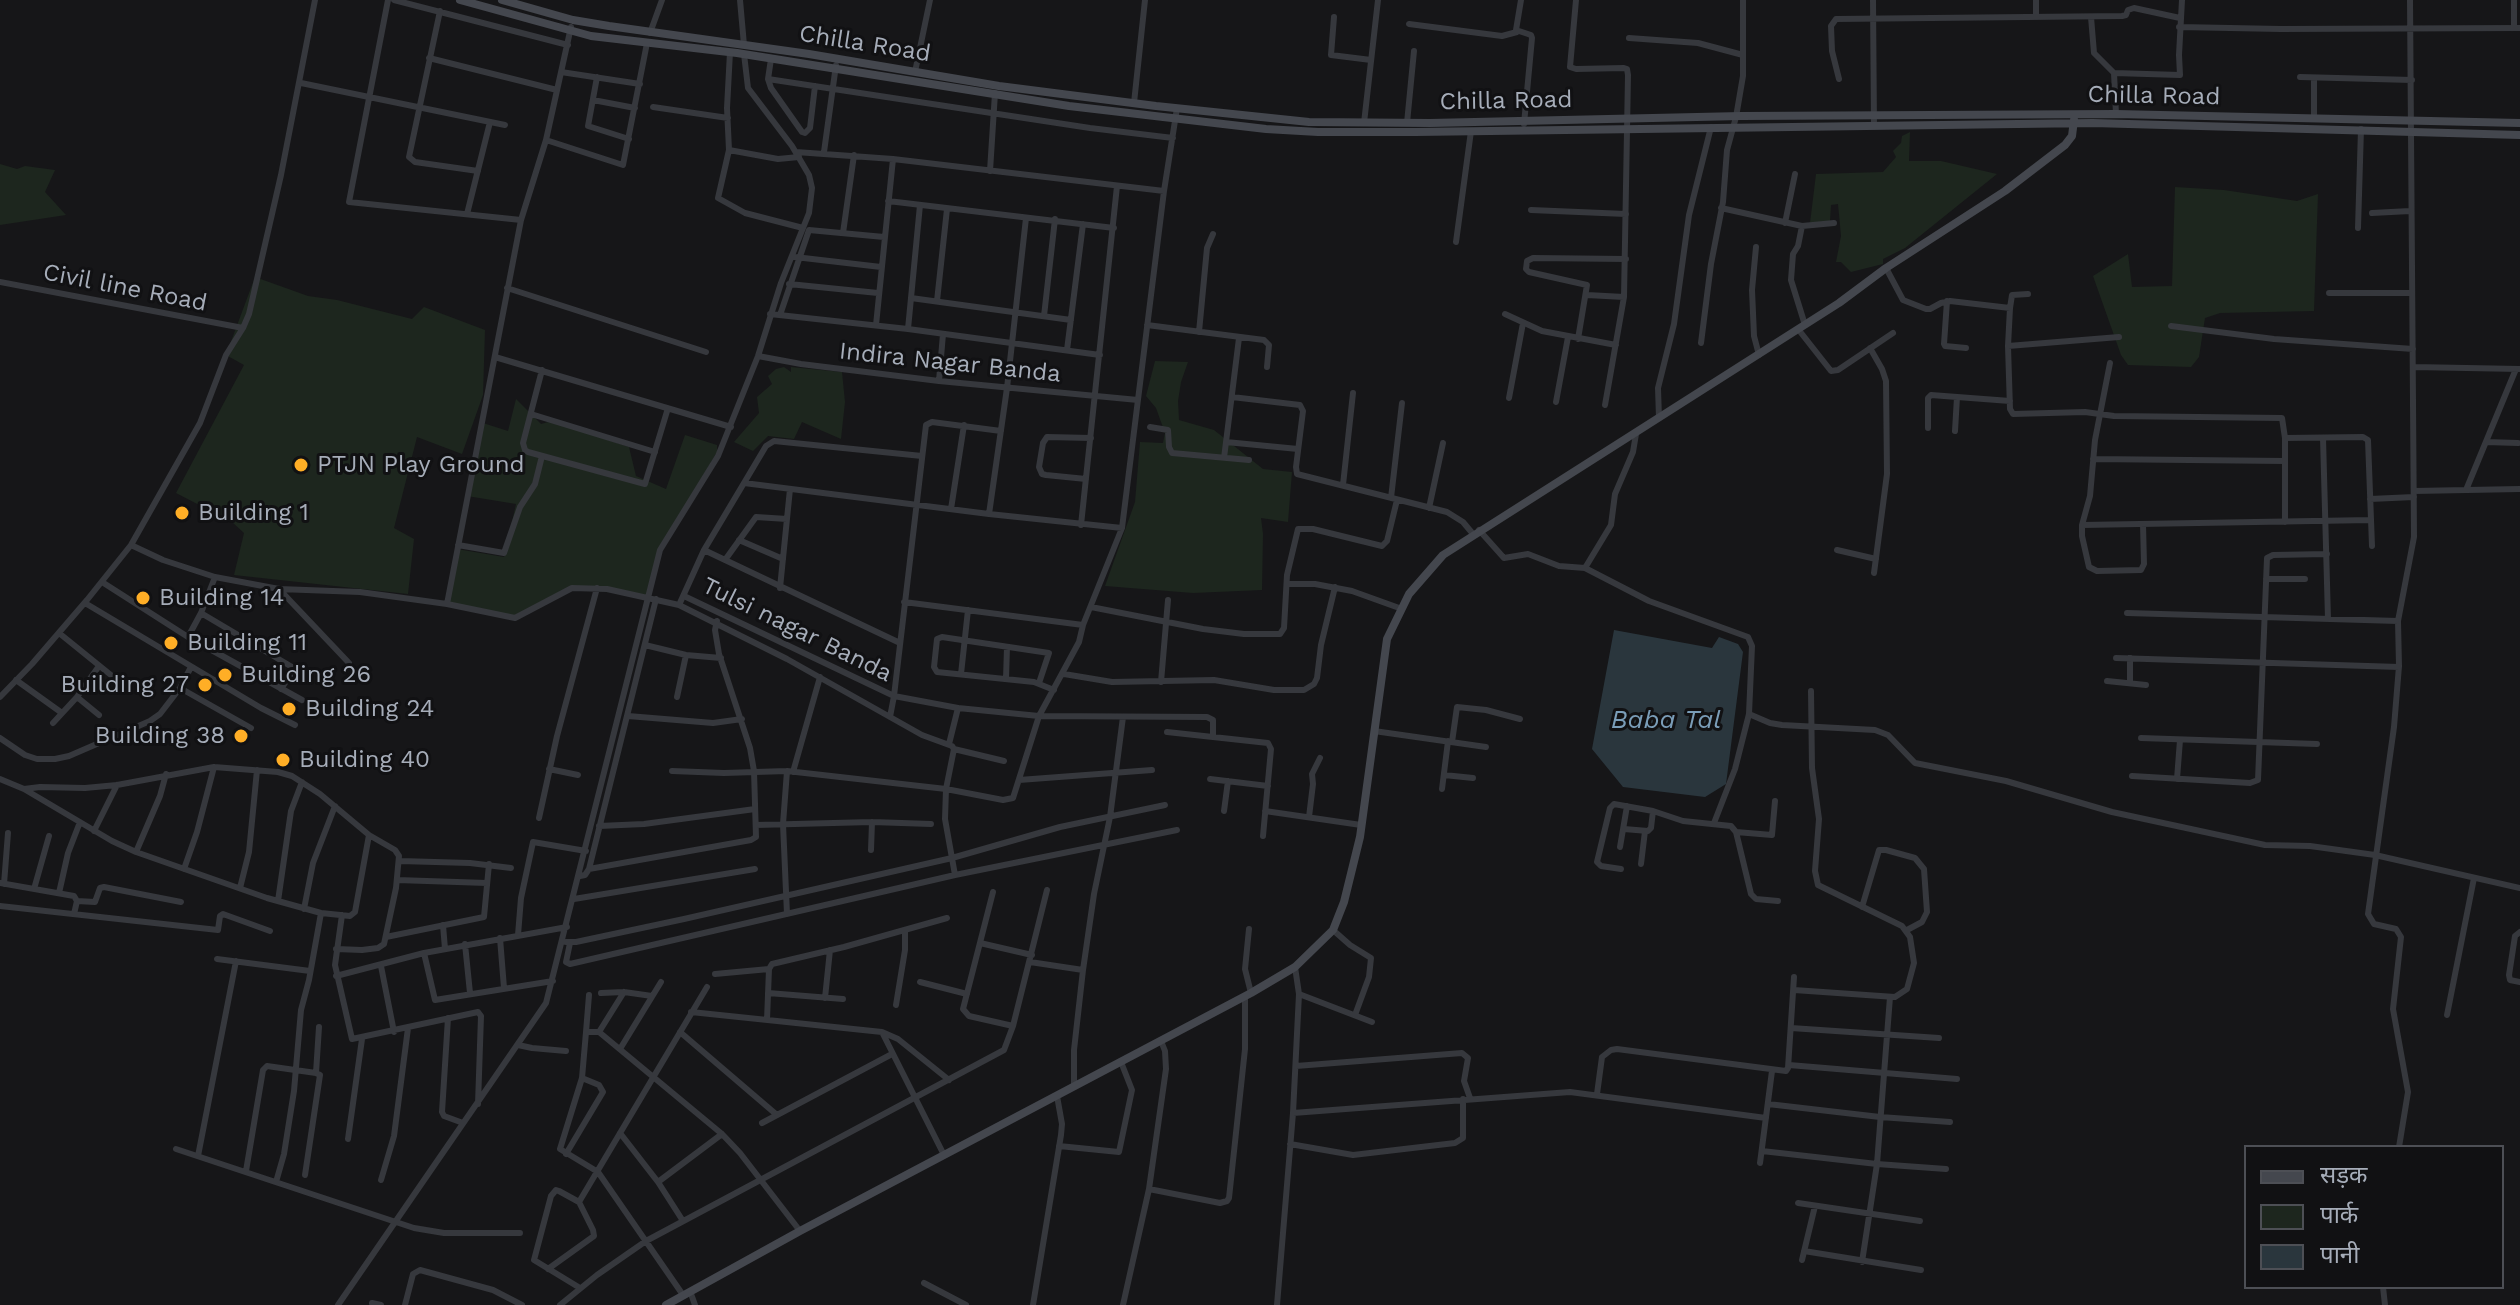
<!DOCTYPE html>
<meta charset="utf-8">
<style>
body{margin:0}
#map{position:relative;width:2520px;height:1305px;overflow:hidden;background:#161618;font-family:"Work Sans","Noto Sans Devanagari",sans-serif}
canvas{display:block}
.legend{position:absolute;left:2244px;top:1145px;width:260px;height:144px;box-sizing:border-box;background:#111113;border:2px solid #4d4f55;margin:0;padding:10px 14px;list-style:none;font-size:24px;color:#a6adb9}
.legend li{display:flex;align-items:center;gap:16px;height:40px}
.legend b{width:40px;border:2px solid #4d4f55}
</style>
<div id="map">
<canvas width="2520" height="1305"></canvas>
<ul class="legend">
<li><b style="height:10px;background:#44474e"></b>सड़क</li>
<li><b style="height:22px;background:#1d261e"></b>पार्क</li>
<li><b style="height:22px;background:#2a363d"></b>पानी</li>
</ul>
</div>
<script>
const g = document.querySelector('canvas').getContext('2d');
g.lineJoin = 'round';
function fillPath(path, color) {
  g.fillStyle = color;
  g.fill(path, 'evenodd');
}
function shape(rows) {
  const path = new Path2D();
  for (const r of rows) {
    path.moveTo(r[0], r[1]);
    for (let i = 2; i < r.length; i += 2) path.lineTo(r[i], r[i + 1]);
  }
  return path;
}
function stroke(path, color, width, dash) {
  g.strokeStyle = color;
  g.lineWidth = width;
  g.lineCap = dash ? 'butt' : 'round';
  g.setLineDash(dash || []);
  g.stroke(path);
}
function write(font, color, halo, rows, align = 'center') {
  g.font = font + ' "Work Sans",sans-serif';
  g.lineWidth = 6;
  g.setLineDash([]);
  g.textBaseline = 'middle';
  g.strokeStyle = halo;
  g.fillStyle = color;
  for (const [text, x, y, turn = 0] of rows) {
    g.save();
    g.translate(x, y);
    g.rotate((+turn || 0) * Math.PI / 180);
    g.textAlign = isNaN(turn) ? turn : align;
    if (halo) g.strokeText(text, 0, 0);
    g.fillText(text, 0, 0);
    g.restore();
  }
}
const green = shape([
 [1910,132,1909,161,1941,161,1997,174,1905,248,1883,259,1883,264,1851,272,1841,262,1836,262,1841,236,1838,204,1831,205,1830,221,1810,223,1816,174,1883,172,1896,157,1893,151,1901,143,1902,136],
 [0,164,17,169,25,166,55,170,45,192,66,215,0,225],
 [2175,187,2224,190,2297,201,2318,194,2314,311,2220,313,2205,318,2199,357,2191,367,2128,365,2121,355,2093,276,2128,254,2132,287,2172,286],
 [255,277,308,296,337,300,412,319,424,307,485,330,483,395,462,454,417,437,394,528,414,539,408,594,234,575,244,533,232,522,176,493,244,365,226,355],
 [1155,361,1188,362,1181,382,1178,401,1179,420,1214,430,1263,469,1292,472,1288,522,1261,518,1263,534,1262,590,1193,593,1105,586,1135,502,1140,442,1163,443,1165,433,1156,408,1146,396],
 [784,367,791,372,791,367,842,372,845,402,841,439,802,422,794,439,768,436,753,451,734,442,759,413,757,397,772,384,768,376,776,369],
 [516,399,541,424,552,421,629,447,636,476,666,489,685,435,717,445,717,452,660,550,648,597,572,588,515,618,447,604,457,549,504,557,516,504,467,496,483,423,508,431]
]);
const water = shape([
 [1614,630,1712,648,1719,637,1738,644,1743,652,1726,784,1705,797,1623,787,1592,749]
]);
const street = shape([
 [388,0,349,202,521,220],
 [394,0,568,45],
 [740,0,744,45],
 [1521,0,1516,30,1531,35,1532,38,1524,124],
 [1576,0,1570,67,1576,69,1624,68,1627,69,1628,75,1624,297,1605,405],
 [1873,0,1874,126],
 [440,11,409,157,415,162,478,171],
 [2036,16,2036,0],
 [1334,17,1331,55,1371,60],
 [2091,17,2094,53,2114,73,2116,114],
 [1409,24,1502,36,1517,32],
 [2179,27,2281,29,2520,28],
 [2514,28,2514,0],
 [650,33,662,0],
 [1629,38,1698,43,1743,55],
 [730,52,727,108,729,150,718,198,745,213,803,228],
 [429,58,557,90],
 [771,59,768,79,771,88,802,132,805,133,810,128,815,86],
 [561,72,640,84],
 [915,72,930,0],
 [2114,73,2180,75,2179,55,2182,0],
 [597,77,588,126,629,139],
 [2300,77,2412,80],
 [2314,78,2314,119],
 [768,79,1090,128,1173,138],
 [1839,79,1832,51,1831,26,1836,19,2122,16,2126,15,2128,10,2134,8,2180,18],
 [301,83,505,125],
 [593,100,635,108],
 [1134,103,1145,0],
 [653,107,728,118],
 [1364,123,1378,0],
 [1407,123,1414,51],
 [546,140,623,165,647,43],
 [729,150,778,159,799,157],
 [796,152,893,159,1164,191],
 [824,152,836,65],
 [990,171,995,93],
 [888,201,1114,228],
 [1721,208,1802,226,1834,223],
 [1531,210,1626,214],
 [2372,213,2410,211],
 [467,214,490,122],
 [1785,223,1795,174],
 [1802,226,1798,246,1793,254,1791,280,1805,325],
 [2358,228,2361,129],
 [843,233,854,155],
 [1456,242,1471,131],
 [1756,247,1752,290,1754,336,1759,355],
 [795,257,881,267],
 [1886,268,1903,300,1926,309,1930,309,1941,303,1950,301,2010,308],
 [0,282,243,328],
 [789,284,878,293],
 [507,288,706,352],
 [2329,293,2412,293],
 [2028,294,2012,295,2010,308,2008,346,2010,409,2013,414,2085,412,2114,416,2282,418,2285,438,2285,522],
 [1587,295,1624,297],
 [911,298,1071,320],
 [937,301,947,209],
 [1947,301,1944,344,1945,346,1966,348],
 [770,314,908,329,1100,355],
 [1505,314,1542,331,1616,345],
 [780,315,809,230,884,237],
 [1044,316,1055,219],
 [876,325,893,159],
 [1147,325,1264,340,1269,345,1267,367],
 [2171,326,2274,339,2413,349],
 [908,329,920,205],
 [1798,329,1831,371,1838,370,1893,333],
 [1199,332,1207,248,1213,234],
 [1578,339,1587,285,1529,272,1526,269,1527,261,1533,258,1626,259],
 [1701,343,1711,264,1723,202,1727,150,1736,117,1743,76,1743,0],
 [2008,346,2119,337],
 [1870,348,1882,369,1886,381,1887,474,1874,573],
 [1067,350,1083,224],
 [758,356,801,364,939,381,1138,400],
 [495,357,731,427],
 [2110,363,2095,440,2090,496,2082,525,2082,536,2089,567,2097,571,2141,570,2144,564,2143,524],
 [2413,367,2520,369],
 [542,370,523,443,525,450,528,452,645,484,668,408],
 [939,381,943,334],
 [1232,397,1300,405,1303,411,1296,467,1297,474,1447,512,1463,522,1473,534],
 [1509,398,1523,323],
 [1556,402,1568,337],
 [531,414,655,452],
 [1659,418,1658,388,1674,324,1689,215,1711,127],
 [1150,427,1168,430,1169,447,1172,453,1249,460],
 [1928,428,1928,398,1931,395,2010,401],
 [1955,431,1957,397],
 [2285,438,2363,437,2368,440,2372,546],
 [2323,438,2328,619],
 [1226,442,1298,449],
 [2486,442,2518,443],
 [1224,458,1239,338],
 [2093,459,2285,461],
 [1086,479,1046,475,1042,474,1039,467,1043,443,1047,437,1091,438],
 [744,483,766,446,774,441,922,456],
 [1343,485,1353,393],
 [2466,490,2516,369],
 [2414,491,2520,489],
 [1391,498,1402,403],
 [2370,499,2414,497],
 [1429,508,1443,443],
 [951,509,964,425],
 [989,514,1007,388,1026,218],
 [1081,525,1117,186],
 [2082,525,2371,520],
 [1479,530,1504,558,1528,554,1559,566,1585,568,1649,601,1748,637,1752,646,1749,714,1735,769,1714,823],
 [739,540,783,559],
 [131,545,163,560,215,577,279,589,360,592,447,604,515,618,572,588,607,589,679,605,704,550,744,483,989,514,1122,528,1164,191,1177,108],
 [458,545,504,553,520,507,535,484,542,456],
 [704,550,900,643],
 [1837,550,1876,559],
 [725,560,756,517,787,519],
 [1585,568,1611,525,1615,494,1633,452,1636,434],
 [2266,579,2305,579],
 [102,582,188,637,302,700],
 [1287,584,1315,584,1352,591,1402,609],
 [780,588,790,489],
 [279,589,349,663],
 [684,596,894,696,926,425,932,422,1001,431],
 [904,602,1083,625],
 [85,603,261,708,295,725],
 [447,604,521,220,546,140,571,27],
 [679,605,787,659,922,735,952,746,954,749,946,789,945,819,955,875],
 [1091,607,1203,629,1244,634,1280,634,1284,628,1287,575,1298,529,1313,529,1382,546,1387,541,1397,500],
 [201,613,292,667,292,672,281,689],
 [2127,613,2398,621],
 [59,633,122,684],
 [188,637,201,613,215,577],
 [645,645,686,655,721,658],
 [2116,658,2399,667],
 [961,674,968,610],
 [1064,674,1112,682,1214,680,1274,690,1304,690,1314,684,1317,678,1321,645,1335,587],
 [1006,679,1007,647],
 [16,680,62,713],
 [2107,681,2146,685],
 [1161,682,1168,600],
 [1039,683,1049,653,942,637,937,639,934,667,937,672,1034,682,1054,690],
 [2130,683,2130,658],
 [180,688,251,728],
 [0,697,32,664,87,600,131,545,200,423,226,355,243,328,249,314,281,175,315,0],
 [77,697,99,715],
 [677,697,686,655],
 [1749,714,1770,723,1782,725,1875,730,1888,735,1915,763,2006,781,2112,812,2265,845,2310,846,2375,855,2520,888],
 [628,716,713,723,742,719],
 [890,717,894,696,958,708,1039,716,1207,717,1213,720,1213,736],
 [53,723,77,697,99,666],
 [1374,731,1486,747],
 [1167,732,1268,743,1271,749,1263,836],
 [0,738,25,755,37,759,55,759,69,756,150,721,160,714,180,688,191,667],
 [2141,738,2317,744],
 [1452,742,1457,707,1486,710,1520,719],
 [949,744,958,708],
 [954,749,1004,761],
 [549,769,578,775],
 [672,771,724,773,787,771,946,789,1003,800,1013,798,1039,716,1079,642,1083,625,1122,528],
 [793,772,820,677],
 [1444,775,1473,778],
 [2132,776,2250,783,2258,780,2267,558,2273,555,2327,554],
 [0,779,24,789,40,787,85,788,117,785,214,767,278,772,292,776,320,794,369,835,395,850,399,856,396,888,384,944,378,948,362,950,336,949],
 [1210,779,1268,786],
 [2177,779,2180,740],
 [1019,780,1152,770],
 [24,789,112,841,136,852,267,898,321,913,350,916,355,912,369,835],
 [1442,789,1448,741],
 [1224,811,1228,781],
 [1265,811,1361,825],
 [1309,817,1313,784,1312,774,1320,758],
 [539,818,557,736,597,588],
 [756,825,872,822,931,824],
 [599,826,644,824,755,809],
 [1624,829,1648,831,1651,828,1653,811],
 [94,831,117,785],
 [1736,832,1772,835,1775,801],
 [1620,847,1627,806],
 [871,850,872,822],
 [136,852,160,796,166,774],
 [400,861,470,863,511,868],
 [1641,864,1645,831],
 [184,869,197,832,214,767],
 [589,869,751,840,756,837,754,771,750,748,719,654,715,630,717,621],
 [1621,869,1601,866,1597,862,1610,808,1614,804,1653,811,1683,821,1731,826,1736,832,1751,894,1756,899,1778,901],
 [580,876,585,875,589,869,656,599],
 [397,880,487,883],
 [0,883,74,896,77,901,74,914],
 [4,884,8,833],
 [240,888,249,852,257,770],
 [34,889,49,836],
 [993,892,963,1009,969,1016,1013,1026],
 [59,893,68,853,80,822],
 [574,899,755,869],
 [77,901,95,902,100,888,104,887,181,902],
 [278,901,291,811,302,782],
 [0,906,218,930,220,916,223,914,270,931],
 [1862,907,1879,850,1886,850,1915,858,1924,869,1927,912,1922,922,1907,930],
 [304,909,313,863,335,806],
 [787,914,783,824,787,771],
 [342,915,335,965,352,1039,478,1012,481,1016,478,1104],
 [443,925,445,949],
 [1249,929,1245,969,1251,993],
 [1333,930,1350,945,1371,958,1369,977,1355,1015],
 [2520,932,2515,936,2509,975,2510,980,2520,982],
 [518,935,521,898,533,842,586,851],
 [386,937,484,917,489,864],
 [500,938,504,988],
 [566,942,576,942,684,919,952,858,1060,827,1165,805],
 [570,943,566,962,570,964,955,875,1177,830],
 [980,943,1032,955],
 [465,944,470,993],
 [424,953,435,1000,553,981],
 [217,959,310,971],
 [1030,962,1083,970],
 [381,966,394,1032],
 [715,974,769,969],
 [336,976,424,953,567,927],
 [920,982,967,994],
 [1794,990,1895,997,1907,989,1914,963,1910,937,1902,926,1818,885,1815,871,1819,819,1812,768,1811,691],
 [601,993,624,992,652,996],
 [768,993,843,999],
 [1299,994,1372,1022],
 [589,995,586,1032,599,1032,722,1134,740,1153,800,1231],
 [825,998,830,950],
 [896,1005,905,950,905,930],
 [691,1012,882,1032,944,1155],
 [2447,1015,2474,878],
 [448,1018,442,1112,444,1116,463,1123],
 [767,1020,769,969,772,964,844,947,947,918],
 [1791,1028,1939,1038],
 [586,1032,582,1078,560,1149,598,1172,683,1295],
 [599,1032,624,992],
 [680,1032,777,1115],
 [882,1032,898,1039,949,1080],
 [518,1045,532,1048,566,1051],
 [620,1049,661,982],
 [1789,1065,1957,1079],
 [1296,1066,1462,1053,1468,1058,1464,1081,1470,1098],
 [316,1073,319,1027],
 [1074,1087,1074,1050,1083,970,1094,894,1110,817,1123,717],
 [1597,1094,1602,1057,1611,1050,1617,1049,1786,1071,1788,1068,1794,977],
 [1768,1104,1880,1117,1950,1122],
 [1293,1113,1570,1092,1766,1118],
 [762,1123,892,1054],
 [620,1133,658,1182,683,1221],
 [348,1139,362,1039],
 [1290,1144,1353,1155,1455,1143,1463,1138,1463,1099],
 [1059,1146,1119,1152,1132,1090,1121,1062],
 [2399,1147,2408,1092,2393,1009,2401,937,2396,929,2374,924,2368,914,2394,727,2399,666,2398,621,2414,537,2410,0],
 [176,1149,414,1228,444,1233,520,1233],
 [1762,1151,1877,1164,1946,1169],
 [566,1154,603,1092,599,1085,582,1078],
 [198,1156,236,961],
 [1760,1163,1772,1071],
 [246,1171,263,1070,267,1066,316,1073,320,1075,305,1175],
 [381,1180,394,1136,408,1028],
 [276,1182,284,1154,294,1091,301,1010,309,980,321,913],
 [658,1182,722,1134],
 [1149,1189,1220,1203,1227,1201,1229,1198,1245,1049,1245,996],
 [1798,1203,1920,1221],
 [1804,1251,1921,1270],
 [1802,1260,1815,1206],
 [1862,1262,1877,1164,1890,997],
 [548,1269,594,1236,593,1230,579,1202],
 [924,1283,966,1305],
 [2383,1287,2385,1305],
 [580,1288,534,1260,551,1196,556,1190,559,1191,579,1202,707,987],
 [690,1291,695,1305],
 [372,1303,381,1305],
 [338,1305,546,1003,660,550,718,456,758,356,781,283,809,213,812,188,809,175,792,146,748,88,744,54],
 [405,1305,413,1274,420,1270,493,1290,522,1305],
 [560,1305,597,1275,646,1241,1004,1050,1013,1026,1047,890],
 [1033,1305,1061,1135,1062,1124,1057,1096],
 [1123,1305,1149,1189,1166,1069,1165,1051,1161,1041],
 [1277,1305,1293,1113,1299,994,1295,967]
]);
const secondary = shape([
 [460,0,591,36,737,53,1069,106,1266,129,1318,132,1415,132,2093,123,2520,135],
 [502,0,573,20,609,26,809,54,999,86,1156,106,1309,122,1430,123,1741,116,2116,114,2520,123],
 [666,1305,800,1231,1251,993,1295,967,1333,930,1344,902,1360,837,1387,639,1409,594,1443,555,1839,303,1886,268,2005,191,2065,145,2072,136,2074,120]
]);
const markers = [
 [301,465,8,"#ffae26"],
 [182,513,8,"#ffae26"],
 [143,598,8,"#ffae26"],
 [171,643,8,"#ffae26"],
 [225,675,8,"#ffae26"],
 [205,685,8,"#ffae26"],
 [289,709,8,"#ffae26"],
 [241,736,8,"#ffae26"],
 [283,760,8,"#ffae26"]
];
const streetNames = [
 ["Chilla Road",865,44,9],
 ["Chilla Road",2154,96,1],
 ["Chilla Road",1506,101,-1],
 ["Civil line Road",125,288,11],
 ["Indira Nagar Banda",950,363,6],
 ["Tulsi nagar Banda",797,630,26]
];
const poiNames = [
 ["PTJN Play Ground",317,465],
 ["Building 1",198,513],
 ["Building 14",159,598],
 ["Building 11",187,643],
 ["Building 26",241,675],
 ["Building 27",189,685,"right"],
 ["Building 24",305,709],
 ["Building 38",225,736,"right"],
 ["Building 40",299,760]
];
const waterNames = [
 ["Baba Tal",1666,720]
];
fillPath(green, '#1d261e');
fillPath(water, '#2a363d');
stroke(street, '#36383d', 6);
stroke(secondary, '#44474e', 8);
for (const [x, y, r, color] of markers) {
  const dot = new Path2D();
  dot.arc(x, y, r, 0, 2 * Math.PI);
  g.fillStyle = color;
  g.fill(dot);
  stroke(dot, '#111113', 3);
}
write('24px', '#a6adb9', '#111113', streetNames);
write('24px', '#a6adb9', '#111113', poiNames, 'left');
write('italic 26px', '#7a9db8', '#111113', waterNames);
</script>
